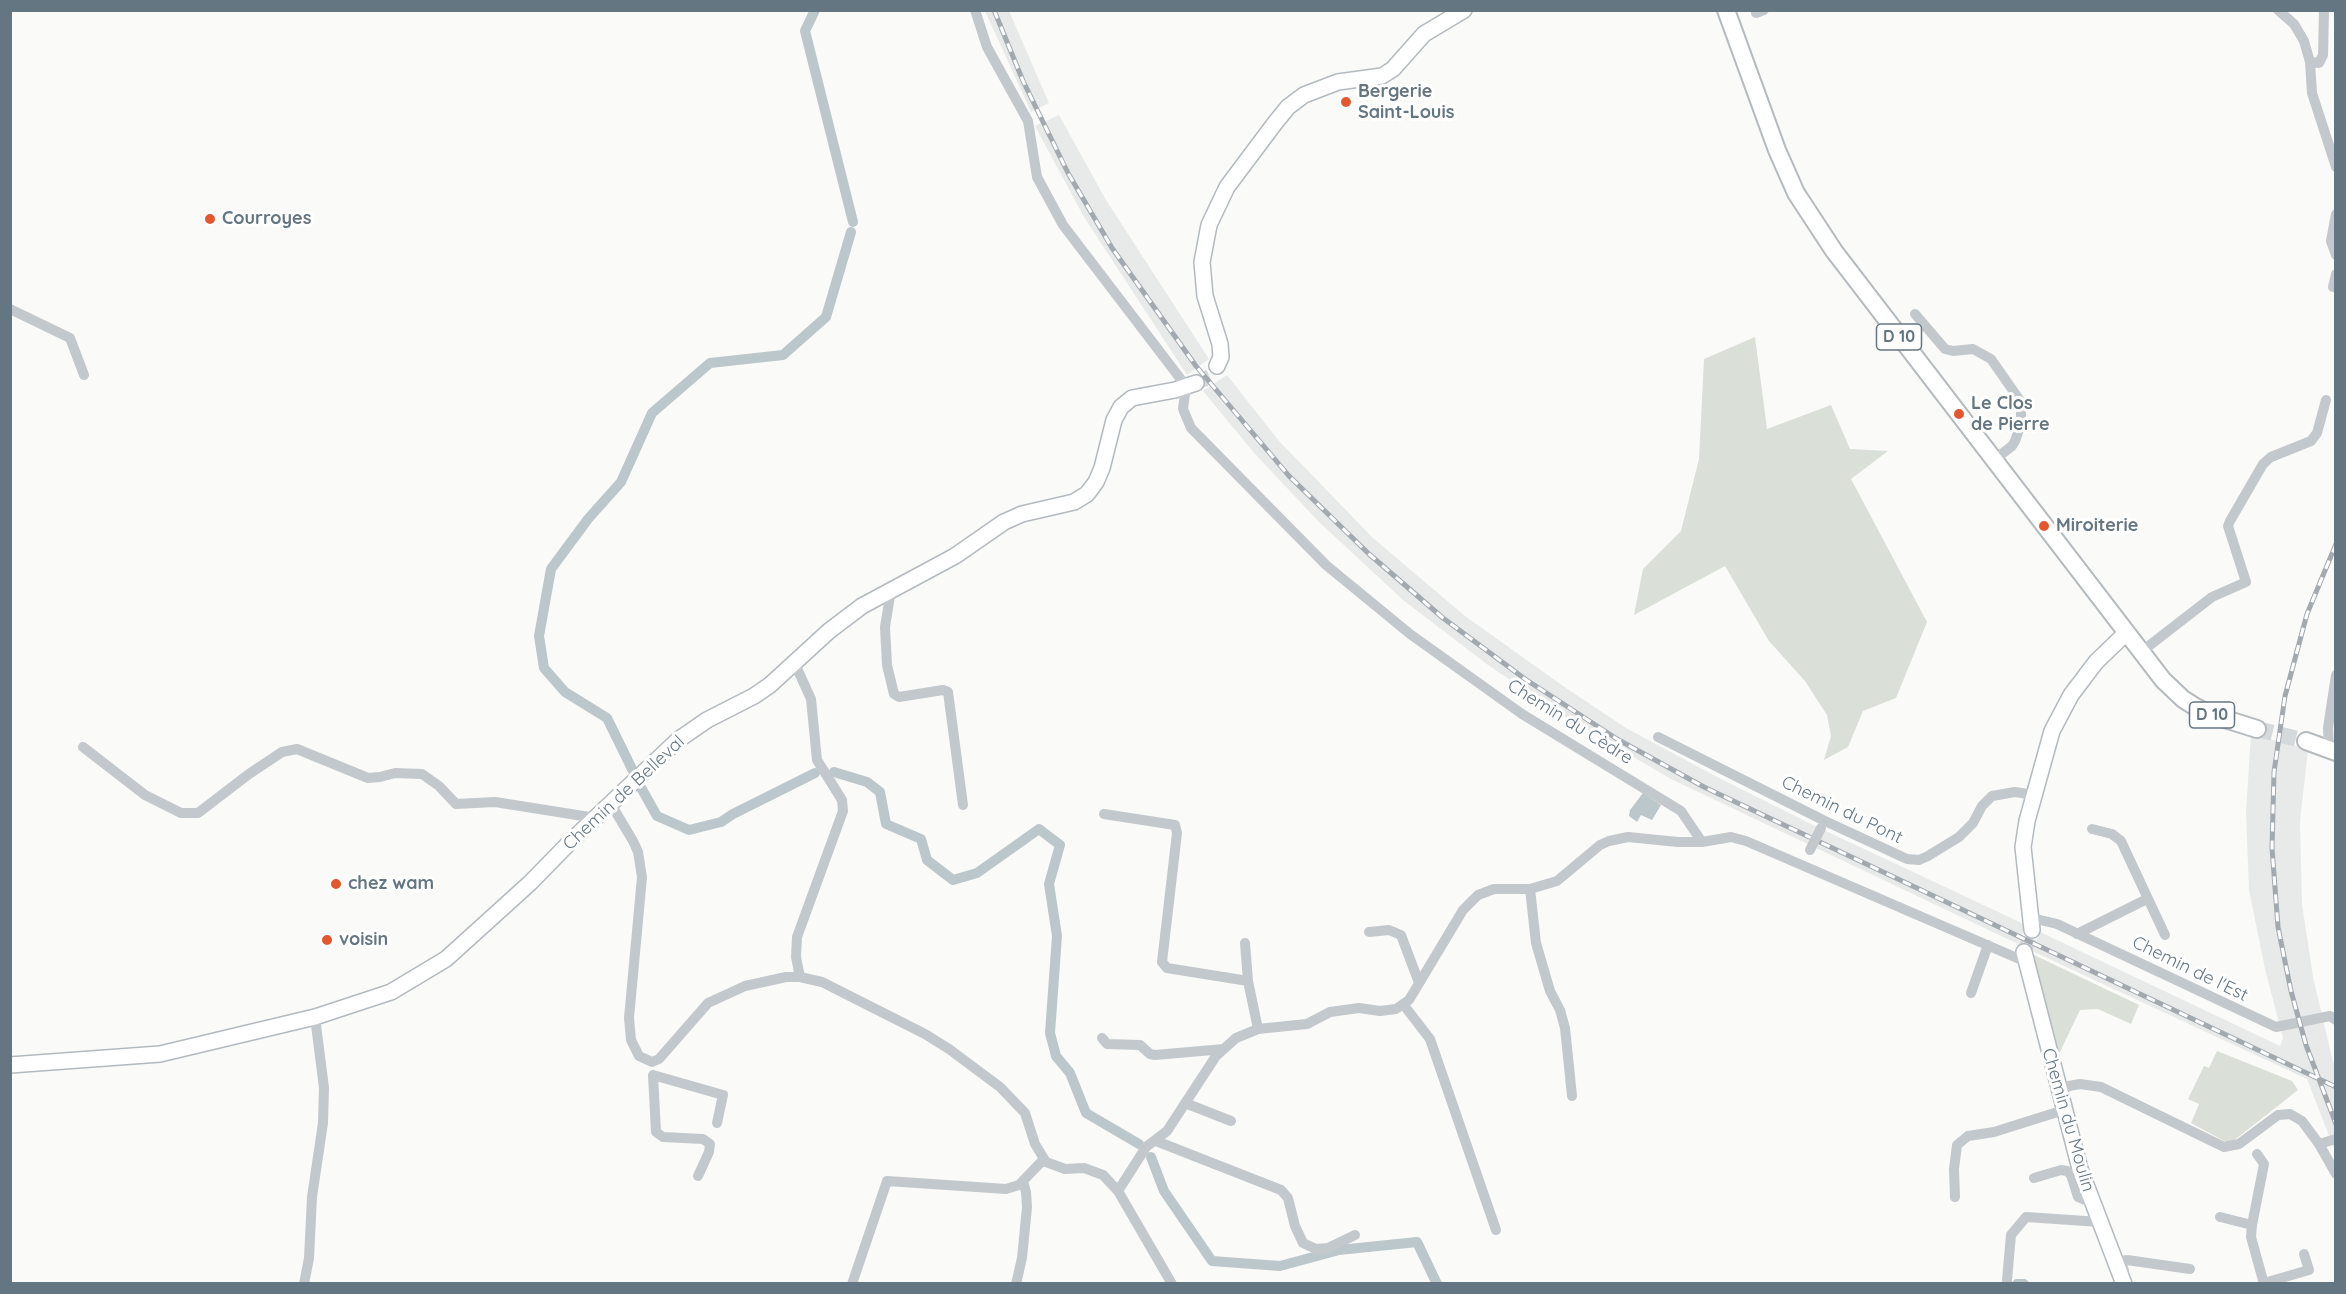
<!DOCTYPE html>
<meta charset="utf-8">
<style>
body{margin:0}
#map{position:relative;width:2346px;height:1294px;overflow:hidden;background:#fafaf8;font-family:Quicksand,sans-serif}
canvas{display:block}
.frame{position:absolute;inset:0;border:12px solid #657683;pointer-events:none}
</style>
<div id="map">
<canvas width="2346" height="1294"></canvas>
<div class="frame"></div>
</div>
<script>
const g = document.querySelector('canvas').getContext('2d');
g.lineJoin = 'round';
function fillPath(path, color) {
  g.fillStyle = color;
  g.fill(path, 'evenodd');
}
function shape(rows) {
  const path = new Path2D();
  for (const r of rows) {
    path.moveTo(r[0], r[1]);
    for (let i = 2; i < r.length; i += 2) path.lineTo(r[i], r[i + 1]);
  }
  return path;
}
function stroke(path, color, width, dash) {
  g.strokeStyle = color;
  g.lineWidth = width;
  g.lineCap = dash ? 'butt' : 'round';
  g.setLineDash(dash || []);
  g.stroke(path);
}
function write(font, color, halo, rows, align = 'center') {
  g.font = font + ' Quicksand,sans-serif';
  g.lineWidth = 6;
  g.setLineDash([]);
  g.textBaseline = 'middle';
  g.strokeStyle = halo;
  g.fillStyle = color;
  for (const [text, x, y, turn = 0] of rows) {
    g.save();
    g.translate(x, y);
    g.rotate((+turn || 0) * Math.PI / 180);
    g.textAlign = isNaN(turn) ? turn : align;
    if (halo) g.strokeText(text, 0, 0);
    g.fillText(text, 0, 0);
    g.restore();
  }
}
const built = shape([
 [985,11,1009,11,1049,103,1031,112],
 [1059,115,1106,200,1209,359,1187,375,1084,217,1035,126],
 [1227,375,1279,441,1373,538,1465,616,1563,686,1626,728,1721,779,1811,824,2026,925,2018,944,1671,779,1562,715,1488,665,1403,600,1318,521,1255,454,1203,391],
 [2251,734,2308,749,2300,822,2302,904,2313,977,2333,1062,2335,1064,2335,1151,2307,1079,2032,951,2040,932,2280,1046,2283,1038,2265,969,2249,890,2246,812]
]);
const green = shape([
 [1755,337,1767,429,1831,405,1850,449,1888,451,1851,479,1927,622,1896,698,1863,711,1848,747,1824,760,1831,736,1827,715,1805,681,1769,641,1725,566,1634,615,1643,569,1681,531,1699,459,1704,359],
 [2030,953,2139,1005,2131,1024,2098,1009,2080,1010,2059,1054,2050,1032],
 [2217,1051,2292,1081,2298,1090,2232,1142,2226,1142,2191,1123,2199,1104,2188,1099,2204,1066,2209,1068]
]);
const water = shape([
 [1643,793,1661,805,1652,820,1641,815,1637,822,1629,816,1630,810]
]);
const canal = shape([
 [815,10,805,31,853,222],
 [633,771,607,718,565,692,544,668,539,636,551,569,588,519,621,482,652,413,710,363,783,355,826,317,851,232],
 [834,772,867,782,880,792,886,824,921,839,927,860,953,880,977,873,1039,829,1060,845,1049,884,1057,936,1050,1033,1056,1056,1070,1073,1086,1113,1139,1144],
 [639,784,657,816,689,830,721,822,733,814,815,773],
 [1151,1157,1164,1191,1212,1261,1280,1266,1339,1250,1417,1242,1437,1284],
 [2017,1284,2024,1284]
]);
const secondaryTunnel = shape([
 [1196,383,1211,376,1217,366],
 [2024,952,2032,930]
]);
const primaryTunnel = shape([
 [2257,729,2306,741]
]);
const street = shape([
 [975,10,987,47,1028,121,1037,177,1063,225,1186,386,1183,409,1191,428,1326,565,1410,634,1522,714,1681,811,1702,842,1731,837,1746,841,2024,961],
 [1756,10,1756,13,1764,10],
 [2278,10,2294,24,2304,41,2310,62,2312,93,2336,167],
 [2310,62,2319,63,2323,55,2324,10],
 [2336,214,2331,241,2336,255],
 [2333,287,2336,274],
 [10,309,70,338,84,375],
 [1915,314,1945,349,1953,351,1973,349,1991,359,2021,402,2021,424,2015,441,2012,446,1994,460],
 [891,590,885,627,887,665,894,694,899,697,943,690,948,692,963,805],
 [2141,652,2212,597,2246,582,2228,526,2230,521,2263,464,2271,457,2311,441,2317,433,2326,400],
 [795,664,811,699,817,760,842,800,843,811,797,937,796,957,800,977],
 [1658,737,1825,821,1907,859,1919,860,1928,856,1959,837,1973,823,1982,806,1992,796,2015,792,2034,795],
 [83,747,145,795,181,813,198,813,249,774,282,752,297,749,368,778,380,777,395,773,422,774,439,786,456,804,495,802,596,818],
 [2329,748,2328,728,2336,675],
 [611,804,633,841,638,852,642,877,629,1018,631,1040,639,1056,652,1062,659,1059,708,1003,745,986,786,977,800,977,822,982,925,1034,949,1049,1000,1087,1025,1113,1035,1144,1046,1162,1065,1169,1084,1168,1103,1175,1118,1191,1172,1284],
 [1104,814,1175,825,1177,833,1162,962,1167,968,1248,981,1258,1029],
 [2092,829,2112,834,2121,841,2165,935],
 [1530,889,1536,943,1550,991,1560,1010,1565,1028,1572,1096],
 [2032,918,2057,924,2276,1027,2330,1016,2336,1020],
 [1369,932,1389,930,1401,935,1419,983],
 [2077,934,2147,899],
 [1245,943,1248,981],
 [1971,993,1988,945],
 [1403,1004,1430,1039,1496,1230],
 [1102,1038,1107,1044,1140,1045,1150,1054,1155,1055,1224,1049],
 [2058,1088,2080,1084,2101,1087,2224,1147,2239,1144,2278,1115,2290,1114,2302,1121,2319,1144,2336,1174],
 [1185,1103,1231,1121],
 [1156,1141,1281,1190,1288,1198,1295,1226,1303,1243,1316,1249,1328,1248,1355,1235],
 [2319,1144,2336,1139],
 [698,1176,709,1152,710,1144,703,1139,663,1137,656,1132,653,1075,723,1095,717,1123],
 [2034,1178,2061,1170,2067,1171,2071,1175,2078,1197,2085,1200,2090,1199],
 [1118,1191,1146,1147,1167,1131,1216,1056,1236,1038,1258,1029,1307,1024,1330,1012,1359,1008,1380,1011,1396,1009,1409,1000,1463,910,1478,895,1494,889,1530,889,1557,881,1600,845,1609,841,1628,837,1678,842,1702,842],
 [1955,1197,1954,1169,1957,1145,1968,1136,1994,1132,2064,1110],
 [2220,1217,2252,1225,2251,1237,2264,1284],
 [2252,1225,2264,1164,2257,1154],
 [2124,1271,2121,1261,2127,1260,2190,1269],
 [2007,1280,2011,1235,2026,1217,2100,1222],
 [2264,1283,2309,1270,2304,1254],
 [304,1284,309,1258,312,1197,323,1123,324,1088,315,1017],
 [852,1284,887,1181,1006,1189,1019,1185,1044,1159],
 [1016,1284,1022,1258,1027,1207,1026,1192,1023,1181]
]);
const secondary = shape([
 [1217,366,1221,357,1220,344,1205,296,1202,262,1209,225,1227,187,1275,123,1288,107,1304,95,1338,82,1382,76,1393,69,1424,34,1464,10],
 [2032,930,2023,847,2027,821,2052,731,2071,695,2096,662,2126,633],
 [2024,952,2080,1169,2124,1284],
 [10,1065,160,1054,315,1017,391,992,446,959,530,883,573,839,678,740,707,720,754,696,770,685,829,631,862,606,955,556,1004,522,1022,514,1074,502,1087,494,1096,482,1102,468,1114,420,1121,407,1132,398,1175,390,1196,383]
]);
const primary = shape([
 [1726,10,1777,150,1796,193,1834,251,2163,680,2183,699,2194,706,2209,714,2257,729],
 [2306,741,2336,752]
]);
const rail = shape([
 [994,10,1023,81,1068,173,1112,248,1196,366,1289,476,1369,554,1443,618,1525,679,1617,739,1704,787,2336,1087],
 [2336,544,2307,614,2285,696,2274,772,2272,848,2278,927,2291,991,2306,1045,2336,1124]
]);
const streetBridge = shape([
 [1810,850,1821,828]
]);
const markers = [
 [1346,102,6,"#e4572e"],
 [210,219,6,"#e4572e"],
 [1959,414,6,"#e4572e"],
 [2044,526,6,"#e4572e"],
 [336,884,6,"#e4572e"],
 [327,940,6,"#e4572e"]
];
const shields = [
 [1899,337,45],
 [2212,715,45]
];
const shieldNames = [
 ["D 10",1899,337],
 ["D 10",2212,715]
];
const poiNames = [
 ["Bergerie",1358,92],
 ["Saint-Louis",1358,113],
 ["Courroyes",222,219],
 ["Le Clos",1971,404],
 ["de Pierre",1971,425],
 ["Miroiterie",2056,526],
 ["chez wam",348,884],
 ["voisin",339,940]
];
const streetNames = [
 ["Chemin du Cèdre",1570,722,32],
 ["Chemin de Belleval",624,793,-43],
 ["Chemin du Pont",1842,810,26],
 ["Chemin de l'Est",2190,969,26],
 ["Chemin du Moulin",2068,1120,74]
];
fillPath(built, '#e8e9e9');
fillPath(green, '#dadfd7');
fillPath(water, '#bbc7cb');
stroke(canal, '#bbc7cb', 10);
stroke(secondaryTunnel, '#d5d9db', 15, [15, 8]);
stroke(primaryTunnel, '#d5d9db', 16, [16, 8]);
stroke(secondary, '#b3babf', 18);
stroke(primary, '#b5babe', 20);
stroke(street, '#c3c8cc', 10);
stroke(secondary, '#fff', 15);
stroke(primary, '#fff', 16);
stroke(rail, '#a2aab0', 5);
stroke(rail, '#fff', 3, [9]);
stroke(streetBridge, '#c3c8cc', 10);
for (const [x, y, r, color] of markers) {
  const dot = new Path2D();
  dot.arc(x, y, r, 0, 2 * Math.PI);
  g.fillStyle = color;
  g.fill(dot);
  stroke(dot, '#fff', 2);
}
for (const [x, y, w] of shields) {
  const box = new Path2D();
  box.roundRect(x - w / 2, y - 13, w, 26, 4.5);
  g.fillStyle = '#fff';
  g.fill(box);
  stroke(box, '#657683', 1.5);
}
write('bold 16px', '#657683', null, shieldNames);
write('bold 18px', '#657683', '#fff', poiNames, 'left');
write('18px', '#657683', '#fff', streetNames);
</script>
